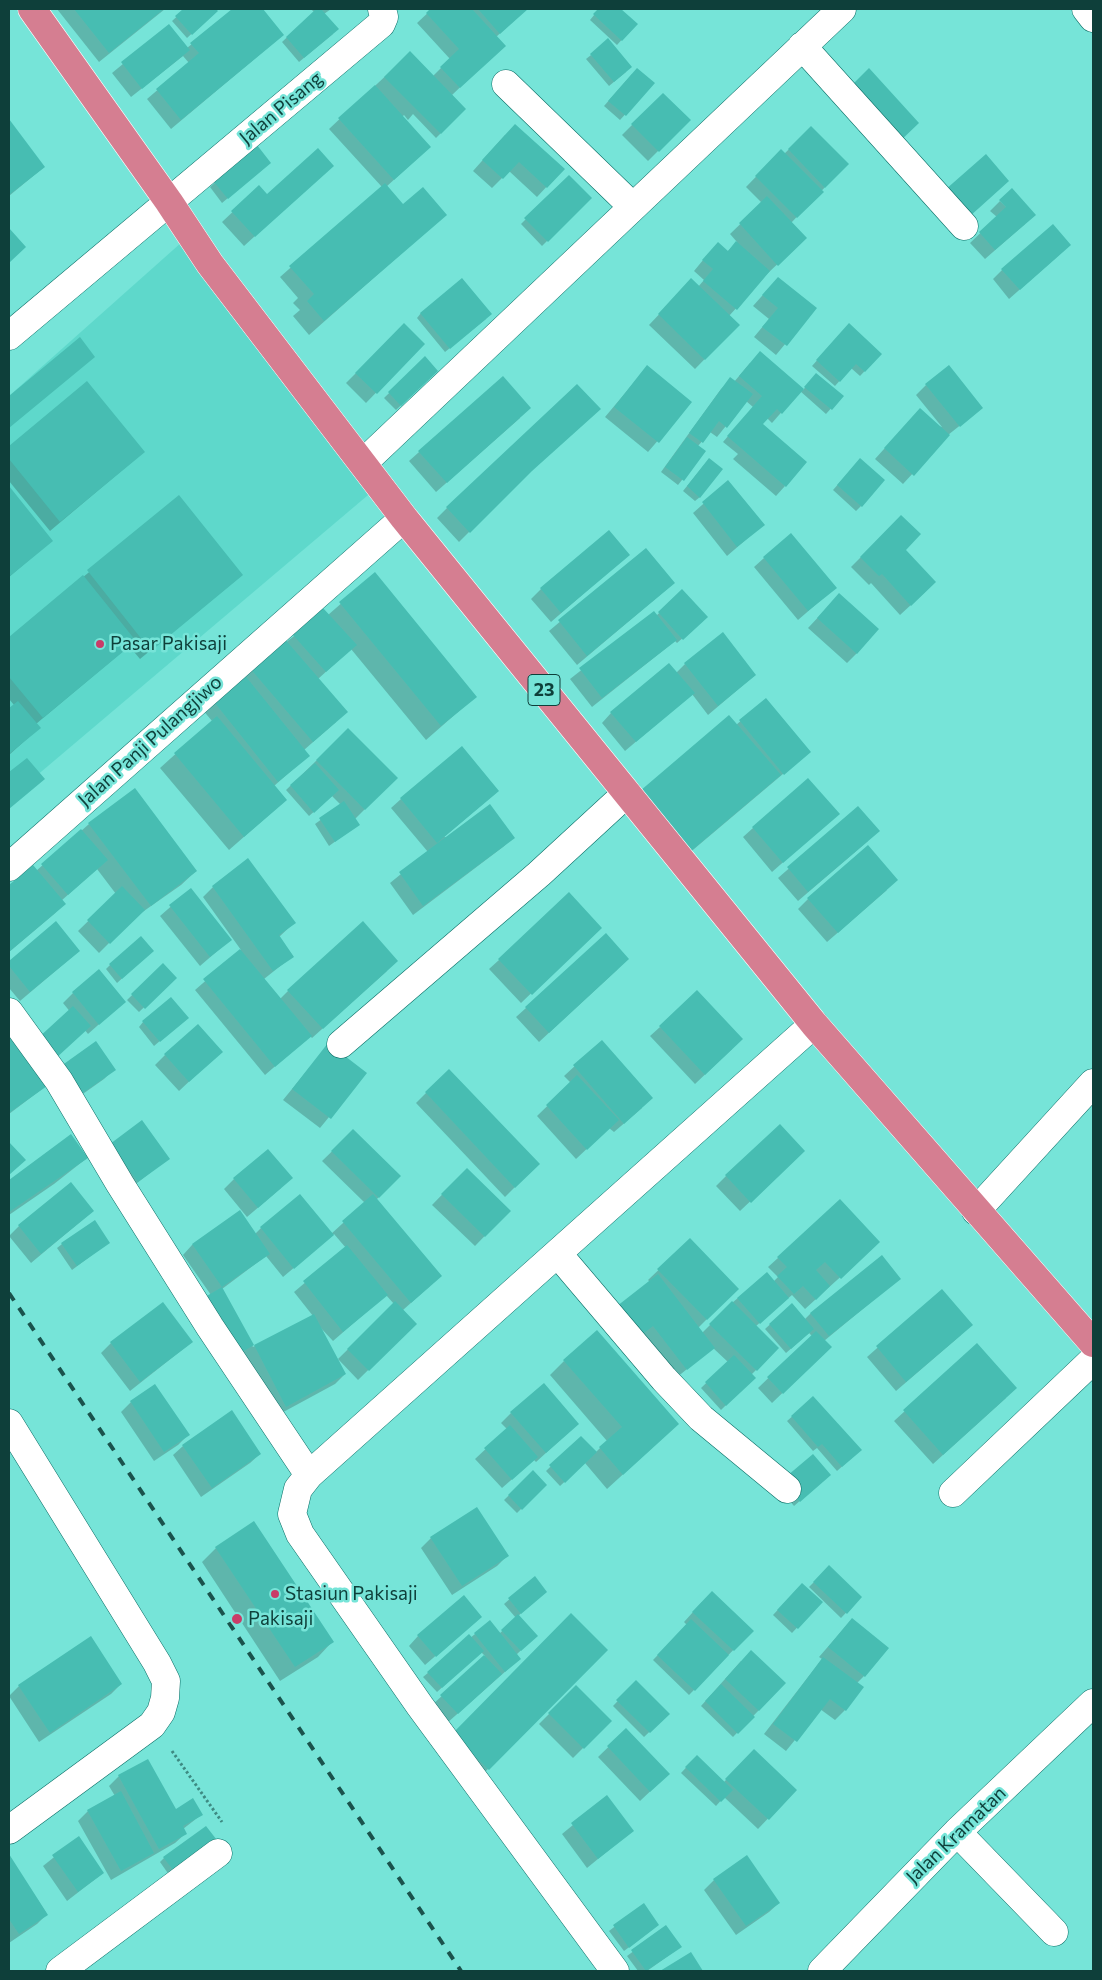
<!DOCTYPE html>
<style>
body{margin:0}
#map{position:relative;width:1102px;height:1980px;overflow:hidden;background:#76e4d8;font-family:Commissioner,sans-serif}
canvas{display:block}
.frame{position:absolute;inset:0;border:10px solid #0e3f3a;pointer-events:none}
</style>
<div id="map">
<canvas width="1102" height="1980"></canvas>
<div class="frame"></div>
</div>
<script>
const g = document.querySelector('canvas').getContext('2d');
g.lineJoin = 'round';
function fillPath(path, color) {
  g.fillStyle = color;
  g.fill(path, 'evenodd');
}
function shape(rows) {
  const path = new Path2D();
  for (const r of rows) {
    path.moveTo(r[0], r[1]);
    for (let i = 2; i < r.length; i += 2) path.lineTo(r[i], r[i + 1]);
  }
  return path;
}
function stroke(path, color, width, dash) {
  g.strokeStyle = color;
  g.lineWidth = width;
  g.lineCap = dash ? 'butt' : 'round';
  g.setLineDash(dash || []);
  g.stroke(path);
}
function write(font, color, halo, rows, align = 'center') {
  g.font = font + ' Commissioner,sans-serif';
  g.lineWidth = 5;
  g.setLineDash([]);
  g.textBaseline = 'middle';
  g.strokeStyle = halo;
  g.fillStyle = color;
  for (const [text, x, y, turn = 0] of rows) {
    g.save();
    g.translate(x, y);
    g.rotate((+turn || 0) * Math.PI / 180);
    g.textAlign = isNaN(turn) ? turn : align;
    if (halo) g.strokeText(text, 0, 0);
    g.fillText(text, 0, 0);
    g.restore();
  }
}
const built = shape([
 [182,242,374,490,9,799,9,396]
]);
const shadow = shape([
 [57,9,165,9,99,62],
 [185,9,215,9,216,11,187,38,172,21],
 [234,9,261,9,283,35,171,129,147,99,189,63,183,56,131,97,112,73,169,26,187,48],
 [311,9,331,9,324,14,333,34,299,62,282,42,314,12],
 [432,9,527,9,496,37,494,55,452,95,465,109,436,138,413,114,408,120,404,115,402,117,419,157,386,187,403,206,445,215,309,335,293,316,300,310,293,303,298,298,280,277,382,187,329,129,410,53,433,76,450,59,417,23],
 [599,9,620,9,636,24,617,45,590,20],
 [591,55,626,72,609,86,586,59],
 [632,74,653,84,620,120,604,106],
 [663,94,689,120,648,161,622,135],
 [9,121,44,167,9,196],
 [811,128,847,164,791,223,805,238,767,274,729,316,738,325,695,369,649,325,682,290,698,287,704,280,694,271,708,254,727,252,737,242,730,234,762,203,746,187,781,151,784,154],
 [505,135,563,169,537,197,509,171,492,188,473,171],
 [257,147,265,167,222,203,210,187],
 [322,175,244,246,222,222,259,187,267,196],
 [569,176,590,198,542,246,521,224],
 [1000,201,1025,224,985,259,970,243,997,217,990,211],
 [1059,255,1009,299,993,279,1002,270],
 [769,288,815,308,776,355,754,337,769,319,753,306],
 [421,313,486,319,445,352,417,318],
 [404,325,423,344,366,403,346,383],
 [844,330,881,354,860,376,851,368,835,386,812,366],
 [425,358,437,371,396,410,384,398],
 [750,363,803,390,812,380,842,396,826,414,800,391,772,423,767,418,761,424,785,486,776,496,733,459,738,454,723,442,753,407,746,401,717,437,710,432,698,446,705,451,678,485,661,472,721,389,731,379,734,382],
 [647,367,691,402,648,452,605,417],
 [503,377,520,418,436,492,409,461],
 [87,383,133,461,50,531,9,481,9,448],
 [926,385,982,408,948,435,903,484,875,459,911,419,942,427,916,395],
 [704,465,700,497,695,501,683,491],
 [855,465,861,506,856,511,833,490],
 [520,481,459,542,437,518,447,508],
 [728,482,763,525,727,556,693,513],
 [9,488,51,541,9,577],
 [179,497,242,575,140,659,129,646,36,724,39,728,9,755,9,710,14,705,9,699,9,639],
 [901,517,905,550,925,592,900,615,871,583,869,585,851,567],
 [646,549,674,583,577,665,549,631],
 [628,555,551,622,531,599,541,589],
 [764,558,835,588,798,620,754,567],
 [375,574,475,697,426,740,351,649,318,679,336,722,304,750,308,756,274,786,286,800,229,850,160,768,212,721,202,709,294,636,328,615],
 [682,591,701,622,677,643,675,641,592,707,570,679,654,613,656,616],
 [839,595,857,653,847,663,808,628],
 [685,664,755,675,708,715,692,694,625,751,602,723,611,713,676,673],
 [765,700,809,752,681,860,736,725],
 [348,730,396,778,355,819,358,825,329,846,315,824,341,805,332,796,309,816,286,790],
 [498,791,444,837,513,838,503,847,413,915,390,883,428,852,391,808,401,799],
 [858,808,868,841,798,901,778,878],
 [838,814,772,872,743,837,753,828],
 [89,824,196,871,181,885,134,918,99,953,78,931,116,894,97,869,61,901,64,904,54,914,9,952,9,887,33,867,36,871],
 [213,887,294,923,279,937,293,956,264,979,280,999,288,991,387,971,312,1038,310,1036,265,1075,195,990,241,950,203,897],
 [191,889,230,940,200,966,160,916],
 [887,890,827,942,798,909,808,899],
 [56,923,79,951,20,1001,9,988,9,963],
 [590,937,521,1003,489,969,499,960],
 [148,955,117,983,106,969,110,965],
 [163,965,175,978,139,1012,127,1000],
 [618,969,539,1042,516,1017,526,1008],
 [73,993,124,1002,88,1034,63,1003],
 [143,1022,182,1022,154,1046,139,1027],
 [660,1027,732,1049,695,1084,650,1036],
 [10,1035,46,1086,9,1114,9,1036],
 [602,1041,642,1108,614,1132,609,1128,576,1159,537,1116,571,1083,564,1076],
 [96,1043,114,1069,104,1079,70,1103],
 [328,1045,365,1073,320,1128,283,1100],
 [165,1055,211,1061,179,1091,155,1065],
 [449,1070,538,1164,505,1197,416,1103],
 [353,1131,399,1176,376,1200,430,1286,403,1310,415,1324,358,1380,338,1359,394,1304,386,1295,333,1341,319,1326,345,1374,335,1384,276,1416,211,1295,183,1255,192,1245,239,1212,255,1234,261,1228,331,1234,365,1203,322,1161],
 [334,1234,346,1248,294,1292,313,1316,253,1347,222,1289,266,1256,283,1277],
 [49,1151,87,1158,54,1184,9,1215,9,1181],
 [101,1154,168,1159,128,1190],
 [793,1161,740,1211,716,1186,726,1176],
 [467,1169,509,1211,475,1246,432,1205],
 [234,1179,281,1188,247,1217,224,1189],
 [93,1211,31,1263,9,1236,19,1226],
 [690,1240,737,1289,698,1328,702,1333,732,1303,766,1274,773,1282,778,1277,768,1267,778,1258,868,1252,805,1309,792,1295,756,1326,778,1348,751,1375,754,1378,721,1410,701,1388,728,1362,713,1348,676,1378,643,1335,650,1282,648,1280],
 [108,1243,72,1270,57,1248,62,1244],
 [899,1279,824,1341,820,1357,772,1403,758,1388,812,1336,809,1333,786,1353,765,1329,791,1305,804,1320,811,1313],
 [942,1291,961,1335,896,1391,867,1357],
 [192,1342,130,1391,101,1353,111,1343],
 [977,1345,1006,1398,933,1464,894,1421],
 [564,1361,678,1424,607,1489,585,1463,560,1486,546,1471,581,1437,596,1452,607,1441,550,1375],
 [813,1398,855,1455,837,1471,817,1448,813,1451,787,1421],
 [131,1402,188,1435,178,1445,154,1461,121,1412],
 [511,1413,578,1424,536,1462,534,1460,502,1488,475,1459,507,1429,501,1423],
 [183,1446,260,1454,250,1463,201,1497,173,1455],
 [533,1472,545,1485,517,1513,504,1500],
 [825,1479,794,1506,777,1486],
 [431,1538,507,1556,497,1566,452,1595,421,1548],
 [216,1548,332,1642,318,1657,280,1681,202,1562],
 [829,1567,861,1597,841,1618,809,1587],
 [534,1578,541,1596,518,1616,536,1636,516,1655,515,1663,447,1723,431,1706,485,1656,481,1652,437,1692,423,1677,475,1634,499,1634,516,1618,504,1604],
 [802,1584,821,1602,792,1633,773,1615],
 [702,1602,752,1631,689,1695,653,1660,687,1625,684,1622],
 [852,1619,864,1676,857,1683,845,1710,835,1720,820,1709,786,1751,764,1734,822,1659,819,1657],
 [470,1626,425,1665,409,1646,418,1636],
 [606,1650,478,1779,443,1744],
 [741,1661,759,1710,733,1737,701,1706],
 [636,1682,668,1714,644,1737,613,1706],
 [121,1684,111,1694,39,1742,9,1696,19,1686],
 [576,1687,610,1721,573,1758,539,1724],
 [626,1730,658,1784,640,1801,598,1757],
 [754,1751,795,1790,758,1829,724,1797,716,1806,681,1773,697,1756,724,1782],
 [119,1776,175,1810,201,1815,183,1829,185,1834,175,1843,111,1880,78,1821,88,1811,115,1796,109,1786],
 [607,1797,632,1831,587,1868,562,1834],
 [78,1838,103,1873,67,1901,43,1866],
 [218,1844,172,1879,160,1862,164,1858],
 [9,1856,47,1914,37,1924,9,1943],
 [714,1880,779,1903,769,1912,736,1935,704,1890],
 [643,1905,653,1929,624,1951,609,1931],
 [666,1927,675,1951,647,1971,638,1971,627,1956]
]);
const building = shape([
 [74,9,164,9,109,53],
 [183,9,216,9,218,11,192,35,175,16],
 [232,9,263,9,284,35,181,120,156,89,199,53,190,43],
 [316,9,321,9,339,29,304,58,286,37],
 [430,9,472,9,506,46,460,88,440,67,459,49,426,13],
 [478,9,528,9,500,34],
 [598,9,621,9,638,24,622,41,593,14],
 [169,24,190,50,142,89,121,62],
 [608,38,632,67,614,82,590,54],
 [410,51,466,109,441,134,384,77],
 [637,68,655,83,626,116,608,101],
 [869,68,919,123,896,145,846,91],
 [375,85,431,147,394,180,338,118],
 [663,93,691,120,659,152,631,124],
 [9,119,45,167,9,195],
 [515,124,565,169,547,188,519,162,503,179,482,160],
 [811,126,849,164,825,188,788,149],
 [257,145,271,163,228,199,214,182],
 [318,148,334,166,255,237,231,211,259,185,267,194],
 [781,149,824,192,797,218,755,176],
 [986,154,1009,181,969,217,945,190],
 [569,175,592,198,548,242,524,218],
 [385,183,403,204,423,187,447,215,324,321,307,301,314,294,289,266],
 [1012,188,1036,215,995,250,979,232,1006,207,999,200],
 [767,196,807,238,778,266,739,223],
 [1053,224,1071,245,1020,290,1001,269],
 [9,228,26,247,9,263],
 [736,241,770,271,737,310,703,281,713,269,702,260,718,242,728,251],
 [778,277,817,308,787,346,762,327,778,308,762,295],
 [462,278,492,314,450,349,420,313],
 [691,278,740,325,705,360,658,314],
 [404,323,425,344,377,394,355,373],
 [849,323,882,354,865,372,856,364,840,382,816,360],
 [80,337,95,357,9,428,9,396],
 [760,351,804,389,782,414,777,409,763,424,807,462,786,487,727,436,762,396,739,376],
 [425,356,438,371,401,406,388,392],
 [647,365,692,402,659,443,614,407],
 [949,365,983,408,960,427,925,384],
 [816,373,844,396,832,410,804,387],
 [503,376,531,408,447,483,418,451],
 [730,377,753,394,727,428,719,421,703,443,689,433],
 [87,381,145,452,60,522,9,459,9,446],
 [577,384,601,409,532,471,470,533,446,507],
 [920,408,950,435,914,476,884,448],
 [687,437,706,451,684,481,665,467],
 [709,458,723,469,700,498,687,486],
 [860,458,885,480,862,507,837,485],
 [728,480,765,525,737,547,702,502],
 [9,486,53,541,9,577],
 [179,495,243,575,151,651,87,570],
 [901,515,921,534,906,550,936,582,911,606,882,574,879,576,860,557],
 [609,530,630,555,561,613,540,588],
 [791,533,837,588,808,611,763,557],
 [646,548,675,583,587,656,558,620],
 [375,572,477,697,441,726,339,602],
 [83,575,136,641,43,718,9,677,9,637],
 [682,589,708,617,683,640,658,612],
 [839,593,879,629,857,654,817,618],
 [323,608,357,645,326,672,293,635],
 [654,611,677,640,602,698,579,668],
 [723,632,756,675,718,706,684,663],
 [283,637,348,712,313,742,249,667],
 [669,663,695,693,636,742,610,712],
 [243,673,310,756,278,782,211,698],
 [766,698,811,752,784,775,739,720],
 [18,701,41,728,9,754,9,708],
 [729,715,781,775,691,851,640,791],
 [217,716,287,800,244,837,174,753],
 [348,728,398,778,365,810,316,760],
 [462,746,499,791,437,843,400,798],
 [27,758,45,779,9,809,9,772],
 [315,763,339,790,314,813,290,785],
 [808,778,840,814,783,863,752,827],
 [135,788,197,871,151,906,88,823],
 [344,801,360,825,335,842,319,818],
 [490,804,515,838,423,906,399,872],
 [858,806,880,831,808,892,787,867],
 [81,829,108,860,68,895,41,864],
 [868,845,898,880,838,933,807,898],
 [248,858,296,923,279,935,294,957,273,971,212,886],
 [33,865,66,904,9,952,9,885],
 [122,886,145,910,110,944,87,920],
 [191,888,232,940,210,957,169,905],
 [569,892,602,928,532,995,498,959],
 [56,921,80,951,30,992,9,966,9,961],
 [363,921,398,961,323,1029,287,990],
 [606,933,629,959,549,1033,525,1007],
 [141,936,154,951,122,979,109,964],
 [240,949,312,1036,275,1067,203,979],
 [163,963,177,978,145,1009,131,994],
 [99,969,126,1002,99,1025,72,992],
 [697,990,743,1039,705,1075,659,1026],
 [171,997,189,1018,160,1042,142,1021],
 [73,1006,91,1026,55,1059,37,1039],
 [198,1024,223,1052,189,1082,164,1054],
 [9,1034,47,1086,9,1113],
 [602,1040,653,1098,624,1124,573,1065],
 [96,1041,116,1070,80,1095,61,1066],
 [328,1043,367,1073,331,1119,292,1089],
 [449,1069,540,1164,515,1188,425,1092],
 [577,1075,619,1120,587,1150,546,1105],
 [142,1120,170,1159,138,1182,110,1144],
 [780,1124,805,1151,751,1203,725,1175],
 [353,1129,401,1176,379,1198,331,1151],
 [71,1134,88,1158,9,1212,9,1180],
 [9,1142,26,1160,9,1175],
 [268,1149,293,1178,258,1208,233,1178],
 [467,1168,511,1211,485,1237,441,1194],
 [71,1182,94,1211,41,1254,18,1225],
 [300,1194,334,1235,294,1269,260,1227],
 [373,1194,442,1276,411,1303,342,1221],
 [840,1199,880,1242,841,1279,825,1262,816,1270,830,1286,816,1300,803,1286,794,1294,777,1276,787,1267,777,1257],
 [240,1210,270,1254,222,1287,192,1244],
 [95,1220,110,1243,77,1266,61,1243],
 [690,1238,739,1289,707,1320,657,1269],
 [347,1245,388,1295,343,1332,303,1281],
 [882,1255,901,1279,829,1336,810,1313],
 [767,1272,789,1298,760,1324,737,1298],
 [658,1274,715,1348,687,1370,653,1326,635,1340,612,1310],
 [222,1287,254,1345,314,1314,346,1374,286,1407,254,1345,232,1358,200,1300],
 [942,1289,973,1325,906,1382,876,1346],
 [395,1301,417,1324,369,1371,347,1349],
 [732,1301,779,1348,757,1371,709,1324],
 [163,1302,193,1342,140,1382,110,1342],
 [792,1303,814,1329,791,1349,769,1324],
 [597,1330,679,1424,623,1475,599,1447,622,1427,563,1360],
 [816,1331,832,1347,783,1394,767,1377],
 [977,1343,1017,1388,943,1455,903,1410],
 [734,1355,756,1378,726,1406,705,1382],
 [544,1383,579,1424,546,1453,510,1412],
 [155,1384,190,1435,164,1452,130,1401],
 [813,1396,862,1450,842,1467,822,1444,818,1447,791,1416],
 [232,1410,261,1454,212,1488,182,1445],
 [510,1425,538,1457,512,1480,484,1448],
 [581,1436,597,1452,565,1483,549,1465],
 [813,1454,831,1475,800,1502,781,1481],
 [533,1470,547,1485,522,1510,508,1495],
 [477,1507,509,1556,462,1586,430,1537],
 [254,1521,334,1642,295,1667,215,1547],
 [829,1565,862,1597,847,1614,813,1582],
 [535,1576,547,1592,521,1614,508,1598],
 [802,1583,823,1602,798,1629,777,1610],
 [712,1591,754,1631,734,1651,692,1612],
 [464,1595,482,1617,436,1657,417,1635],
 [571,1613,608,1650,489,1770,452,1734],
 [518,1614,538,1636,521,1651,501,1630],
 [852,1618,889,1648,865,1677,828,1647],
 [691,1619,729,1655,695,1691,657,1655],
 [490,1620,521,1659,505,1672,474,1633],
 [469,1634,484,1651,442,1688,427,1672],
 [91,1636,122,1684,50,1733,18,1685],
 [751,1650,786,1683,759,1711,725,1679],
 [484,1655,502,1674,458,1714,440,1695],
 [823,1657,864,1687,846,1711,830,1699,797,1742,773,1724],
 [636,1680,670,1714,650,1733,616,1700],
 [721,1684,755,1717,738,1734,705,1701],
 [576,1685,612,1721,584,1749,548,1713],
 [626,1728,670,1774,650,1792,607,1746],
 [754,1749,797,1790,769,1820,725,1779],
 [697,1755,733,1790,721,1802,685,1767],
 [148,1759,176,1809,193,1798,203,1815,183,1826,187,1834,159,1849,118,1775],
 [121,1791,154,1853,121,1871,87,1810],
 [607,1795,634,1831,598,1859,571,1823],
 [206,1826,220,1844,177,1875,163,1857],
 [79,1836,104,1873,78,1892,52,1855],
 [9,1854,48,1915,19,1934,9,1919],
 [747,1855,780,1903,746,1926,713,1879],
 [644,1903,659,1925,629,1948,613,1925],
 [666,1925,682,1947,646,1971,631,1950],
 [691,1952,703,1971,660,1971]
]);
const path = shape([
 [172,1751,222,1822]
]);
const minor = shape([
 [1086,9,1093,18],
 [802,46,964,226],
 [506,84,633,207],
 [9,336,381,24,384,17,382,9],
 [363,463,842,9],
 [9,867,404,518],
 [9,1012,59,1081,120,1184,210,1327,309,1475],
 [341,1044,539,874,627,793],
 [976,1211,1093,1083],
 [558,1254,664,1379,701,1418,787,1489],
 [9,1423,157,1663,166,1681,165,1698,161,1712,152,1725,9,1830],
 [953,1493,1093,1360],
 [957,1832,1054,1932],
 [60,1971,218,1853],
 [615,1971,420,1706,300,1534,292,1514,298,1489,309,1475,814,1024],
 [822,1971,957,1832,1093,1703]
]);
const highway = shape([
 [32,9,169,202,210,264,404,518,814,1024,1093,1343]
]);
const rail = shape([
 [9,1293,461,1971]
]);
const markers = [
 [100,644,5,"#c93c68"],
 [275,1594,5,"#c93c68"],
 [237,1619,6,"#c93c68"]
];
const shields = [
 [544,690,32]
];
const shieldNames = [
 ["23",544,690]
];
const streetNames = [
 ["Jalan Pisang",281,108,-40],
 ["Jalan Panji Pulangjiwo",150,741,-42],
 ["Jalan Kramatan",956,1835,-44]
];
const poiNames = [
 ["Pasar Pakisaji",110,644],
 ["Stasiun Pakisaji",285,1594],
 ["Pakisaji",248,1619]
];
fillPath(built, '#5ed8cb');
fillPath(shadow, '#0003');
fillPath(building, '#47bdb2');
stroke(minor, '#096d65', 29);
stroke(highway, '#fff', 29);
stroke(path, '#3d8a82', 3, [2.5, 2.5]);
stroke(minor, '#fff', 28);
stroke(highway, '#d57e91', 28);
stroke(rail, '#1a524c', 4, [9, 9]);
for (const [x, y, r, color] of markers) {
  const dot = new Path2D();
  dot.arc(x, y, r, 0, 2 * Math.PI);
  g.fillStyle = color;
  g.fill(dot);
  stroke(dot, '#76e4d8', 2);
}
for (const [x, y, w] of shields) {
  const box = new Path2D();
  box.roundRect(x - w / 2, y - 15.5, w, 31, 4);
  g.fillStyle = '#76e4d8';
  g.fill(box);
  stroke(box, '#0e3f3a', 1);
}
write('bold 18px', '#0e3f3a', null, shieldNames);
write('19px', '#0e3f3a', '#76e4d8', streetNames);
write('19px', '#0e3f3a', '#76e4d8', poiNames, 'left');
</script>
